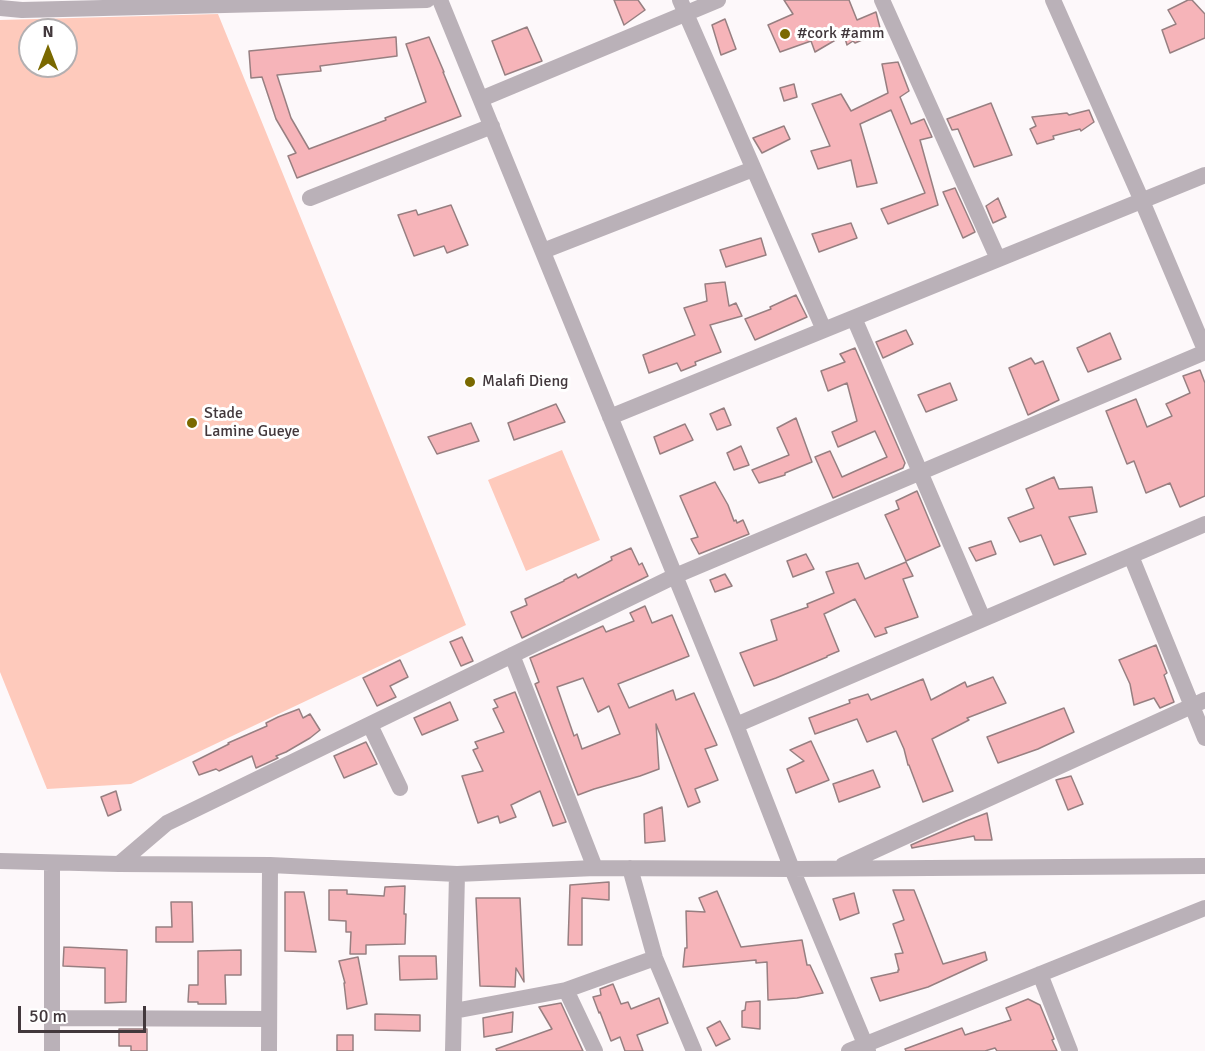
<!DOCTYPE html>
<style>
body{margin:0}
#map{position:relative;width:1205px;height:1051px;overflow:hidden;background:#fdf8fa;font-family:Signika,sans-serif}
canvas{display:block}
.north{position:absolute;left:18px;top:18px;width:60px;height:60px;box-sizing:border-box;background:#fff;border:2px solid #b3afb1;border-radius:50%;rotate:0deg;font-size:16px;font-weight:700;line-height:24px;text-align:center;color:#42383c}
.north::after{content:'';display:block;margin:auto;width:21px;height:27px;background:#7a6900;clip-path:polygon(50% 0,100% 100%,50% 72%,0 100%)}
.scale{position:absolute;left:18px;top:1006px;width:128px;height:27px;box-sizing:border-box;border:3px solid #42383c;border-top:0;padding-left:8px;font-size:18px;line-height:21px;white-space:nowrap;color:#42383c;-webkit-text-stroke:4px #fff;paint-order:stroke}
</style>
<div id="map">
<canvas width="1205" height="1051"></canvas>
<div class="north">N</div>
<div class="scale">50 m</div>
</div>
<script>
const g = document.querySelector('canvas').getContext('2d');
g.lineJoin = 'round';
function fillPath(path, color) {
  g.fillStyle = color;
  g.fill(path, 'evenodd');
}
function shape(rows) {
  const path = new Path2D();
  for (const r of rows) {
    path.moveTo(r[0], r[1]);
    for (let i = 2; i < r.length; i += 2) path.lineTo(r[i], r[i + 1]);
  }
  return path;
}
function stroke(path, color, width, dash) {
  g.strokeStyle = color;
  g.lineWidth = width;
  g.lineCap = dash ? 'butt' : 'round';
  g.setLineDash(dash || []);
  g.stroke(path);
}
function write(font, color, halo, rows, align = 'center') {
  g.font = font + ' Signika,sans-serif';
  g.lineWidth = 6;
  g.setLineDash([]);
  g.textBaseline = 'middle';
  g.strokeStyle = halo;
  g.fillStyle = color;
  for (const [text, x, y, turn = 0] of rows) {
    g.save();
    g.translate(x, y);
    g.rotate((+turn || 0) * Math.PI / 180);
    g.textAlign = isNaN(turn) ? turn : align;
    if (halo) g.strokeText(text, 0, 0);
    g.fillText(text, 0, 0);
    g.restore();
  }
}
const green = shape([
 [218,14,466,625,131,784,47,789,0,672,0,20],
 [30,30,66,30,66,66,30,66],
 [562,450,600,540,526,571,488,480]
]);
const building = shape([
 [614,0,638,0,645,10,624,25,614,0],
 [784,0,849,0,857,20,876,12,881,32,855,43,853,41,847,45,844,35,815,52,811,41,780,52,768,25,793,14,784,0],
 [1188,0,1192,0,1205,14,1205,38,1170,53,1162,30,1176,24,1168,10,1188,0],
 [725,19,736,49,721,55,712,25,725,19],
 [527,27,542,61,505,75,492,41,527,27],
 [396,37,397,56,320,66,321,71,277,75,291,118,309,149,386,120,385,118,426,102,406,44,429,37,444,72,443,72,461,116,297,178,288,156,296,153,276,119,262,77,251,78,249,51,396,37],
 [898,62,909,91,900,97,911,124,924,119,932,137,920,140,938,205,888,224,881,209,925,193,891,110,860,124,877,183,857,187,851,160,818,169,811,151,830,146,812,104,841,94,851,111,888,93,882,64,898,62],
 [794,84,797,97,784,101,780,88,794,84],
 [991,103,1012,155,974,167,958,129,952,130,947,119,991,103],
 [1089,110,1094,122,1081,131,1080,129,1053,136,1054,139,1037,144,1030,129,1036,126,1032,117,1067,113,1069,115,1089,110],
 [784,126,790,139,762,153,753,138,784,126],
 [955,188,975,232,963,238,943,192,955,188],
 [998,198,1006,217,993,223,986,206,998,198],
 [451,205,468,245,447,253,444,246,414,256,398,215,416,210,418,215,451,205],
 [851,223,857,238,819,252,812,234,851,223],
 [761,238,766,255,726,267,720,250,761,238],
 [725,282,729,306,736,303,742,316,710,325,721,352,695,362,696,365,681,371,677,363,649,373,643,355,695,335,684,308,707,301,705,284,725,282],
 [796,295,807,317,755,340,745,319,771,309,770,307,796,295],
 [906,330,913,344,883,358,876,342,906,330],
 [1110,333,1121,359,1088,372,1077,348,1110,333],
 [855,348,905,463,903,468,833,498,815,457,830,451,842,477,887,457,875,431,838,447,832,432,857,421,847,383,828,391,821,371,845,362,840,354,855,348],
 [1031,358,1035,364,1043,361,1059,400,1028,415,1009,368,1031,358],
 [1200,370,1205,383,1205,496,1180,507,1170,483,1146,493,1134,461,1127,464,1106,411,1136,399,1147,427,1172,416,1166,404,1190,393,1183,376,1200,370],
 [950,383,957,400,926,412,918,395,950,383],
 [556,404,565,422,514,440,508,423,556,404],
 [724,408,731,425,717,430,710,414,724,408],
 [796,418,812,462,785,473,785,475,759,483,752,470,789,455,777,428,796,418],
 [471,423,479,441,437,454,428,437,471,423],
 [685,424,693,440,660,454,654,437,685,424],
 [741,446,749,465,734,470,727,453,741,446],
 [1054,477,1059,489,1092,487,1097,512,1069,517,1086,554,1054,565,1041,535,1020,542,1008,518,1034,508,1026,489,1054,477],
 [715,482,728,505,734,521,736,520,737,523,743,520,749,534,699,554,691,539,698,537,680,496,715,482],
 [917,491,940,546,906,561,885,515,899,509,896,501,917,491],
 [991,541,996,554,976,561,969,548,991,541],
 [631,548,639,565,642,563,648,576,522,638,511,612,527,605,525,599,564,581,564,580,576,574,578,578,612,560,611,557,631,548],
 [806,554,814,569,793,577,787,561,806,554],
 [906,562,913,576,903,579,918,617,885,628,887,633,875,637,855,599,824,614,839,651,827,656,827,657,776,678,754,686,740,653,777,640,771,620,808,607,807,604,834,593,826,572,858,563,865,579,906,562],
 [725,574,732,586,715,592,710,580,725,574],
 [645,606,652,623,672,615,689,656,618,684,629,708,673,690,676,700,694,693,717,745,705,749,718,780,695,789,700,802,688,807,656,724,659,769,640,776,594,789,578,795,535,684,539,682,530,658,603,626,606,632,634,621,630,613,645,606],
 [583,678,598,712,609,706,620,734,582,749,577,734,574,736,557,687,583,678],
 [462,637,473,661,461,666,450,642,462,637],
 [1156,645,1167,673,1164,675,1174,702,1160,708,1154,698,1134,705,1130,684,1119,660,1156,645],
 [400,660,408,677,390,686,396,697,377,706,363,678,400,660],
 [993,677,1006,703,967,718,969,720,932,739,953,791,923,802,909,765,908,765,904,749,896,731,867,742,857,719,815,734,809,718,850,703,849,700,868,694,871,700,923,679,931,700,965,682,967,687,993,677],
 [515,692,566,822,553,826,540,791,511,805,516,817,500,823,498,816,478,823,462,776,483,771,473,750,478,748,475,742,504,732,493,709,498,707,494,700,515,692],
 [450,702,458,720,422,735,414,718,450,702],
 [1064,708,1074,732,1038,749,998,763,987,737,1064,708],
 [299,709,303,718,310,714,320,730,310,738,286,752,276,756,278,758,256,768,252,756,219,771,216,769,199,775,193,762,229,744,228,743,267,726,266,723,278,717,299,709],
 [811,741,829,780,796,793,787,769,804,761,790,750,811,741],
 [366,742,377,764,344,778,334,756,366,742],
 [873,770,880,787,839,802,833,784,873,770],
 [1071,776,1083,804,1068,810,1056,780,1071,776],
 [116,791,121,810,108,816,101,797,116,791],
 [662,807,665,841,645,843,644,814,662,807],
 [987,813,992,840,975,840,974,836,912,848,911,845,966,821,987,813],
 [609,882,609,900,582,898,582,945,568,945,570,885,609,882],
 [405,886,404,914,406,914,405,944,366,945,366,954,350,954,351,932,346,932,346,921,329,920,329,890,347,890,347,894,384,896,385,887,405,886],
 [893,890,914,890,943,964,985,952,987,960,928,987,880,1001,871,978,898,972,898,970,899,970,895,954,903,953,893,924,904,920,893,890],
 [717,891,741,947,802,940,807,965,810,965,823,993,797,998,768,1000,767,962,756,963,756,960,683,967,685,948,687,948,686,911,705,912,699,898,717,891],
 [285,892,304,892,316,952,285,951,285,892],
 [854,893,859,913,840,920,833,899,854,893],
 [476,898,520,898,524,982,516,968,515,987,480,986,476,898],
 [171,902,192,902,193,942,156,942,156,927,172,927,171,902],
 [64,947,127,950,126,1002,105,1003,105,968,63,966,64,947],
 [241,950,241,975,225,975,226,1004,198,1004,198,1002,188,1002,189,985,198,985,198,951,241,950],
 [399,956,436,956,437,979,400,980,399,956],
 [358,957,367,1004,347,1009,344,983,345,983,339,961,358,957],
 [613,984,621,1004,628,1002,631,1009,659,998,668,1023,637,1035,643,1051,625,1051,620,1037,611,1041,600,1012,599,1013,593,997,601,995,600,989,613,984],
 [1028,999,1040,1005,1054,1039,1052,1040,1057,1051,997,1051,995,1048,985,1051,906,1051,905,1049,962,1028,965,1035,1011,1020,1006,1008,1028,999],
 [760,1001,760,1029,742,1027,742,1011,745,1010,746,1002,760,1001],
 [561,1003,583,1051,497,1051,496,1049,552,1029,539,1007,561,1003],
 [513,1012,512,1032,484,1037,483,1018,513,1012],
 [375,1014,420,1015,420,1031,375,1030,375,1014],
 [720,1021,730,1039,716,1046,707,1028,720,1021],
 [119,1029,147,1029,147,1051,131,1051,131,1046,119,1046,119,1029],
 [337,1035,353,1035,353,1051,337,1051,337,1035]
]);
const minor = shape([
 [440,0,736,725,792,869,868,1051],
 [680,0,824,330],
 [882,0,998,259],
 [1053,0,1142,201,1205,350],
 [0,8,22,10,427,0],
 [481,99,718,0],
 [310,198,492,126],
 [543,251,753,169],
 [854,318,983,619],
 [610,417,1205,175],
 [1131,556,1205,738],
 [512,655,595,868],
 [370,725,400,788],
 [736,725,1205,524],
 [0,861,119,864,270,865,457,874,595,868,792,869,1205,866],
 [119,864,167,823,675,576,1205,352],
 [843,865,1205,700],
 [630,868,655,958,694,1051],
 [1040,974,1070,1051],
 [566,990,595,1051],
 [454,1011,566,990,655,958],
 [52,1018,269,1019],
 [52,1051,52,863],
 [269,1051,270,865],
 [453,1051,457,874],
 [849,1051,1205,908]
]);
const markers = [
 [785,34,6,"#7a6900"],
 [470,382,6,"#7a6900"],
 [192,423,6,"#7a6900"]
];
const poiNames = [
 ["#cork #amm",797,34],
 ["Malafi Dieng",482,382],
 ["Stade",204,414],
 ["Lamine Gueye",204,432]
];
fillPath(green, '#fecabc');
fillPath(building, '#f6b4b9');
stroke(building, '#977f81', 1.5);
stroke(minor, '#bab1b8', 16);
for (const [x, y, r, color] of markers) {
  const dot = new Path2D();
  dot.arc(x, y, r, 0, 2 * Math.PI);
  g.fillStyle = color;
  g.fill(dot);
  stroke(dot, '#fff', 2);
}
write('16px', '#42383c', '#fff', poiNames, 'left');
</script>
